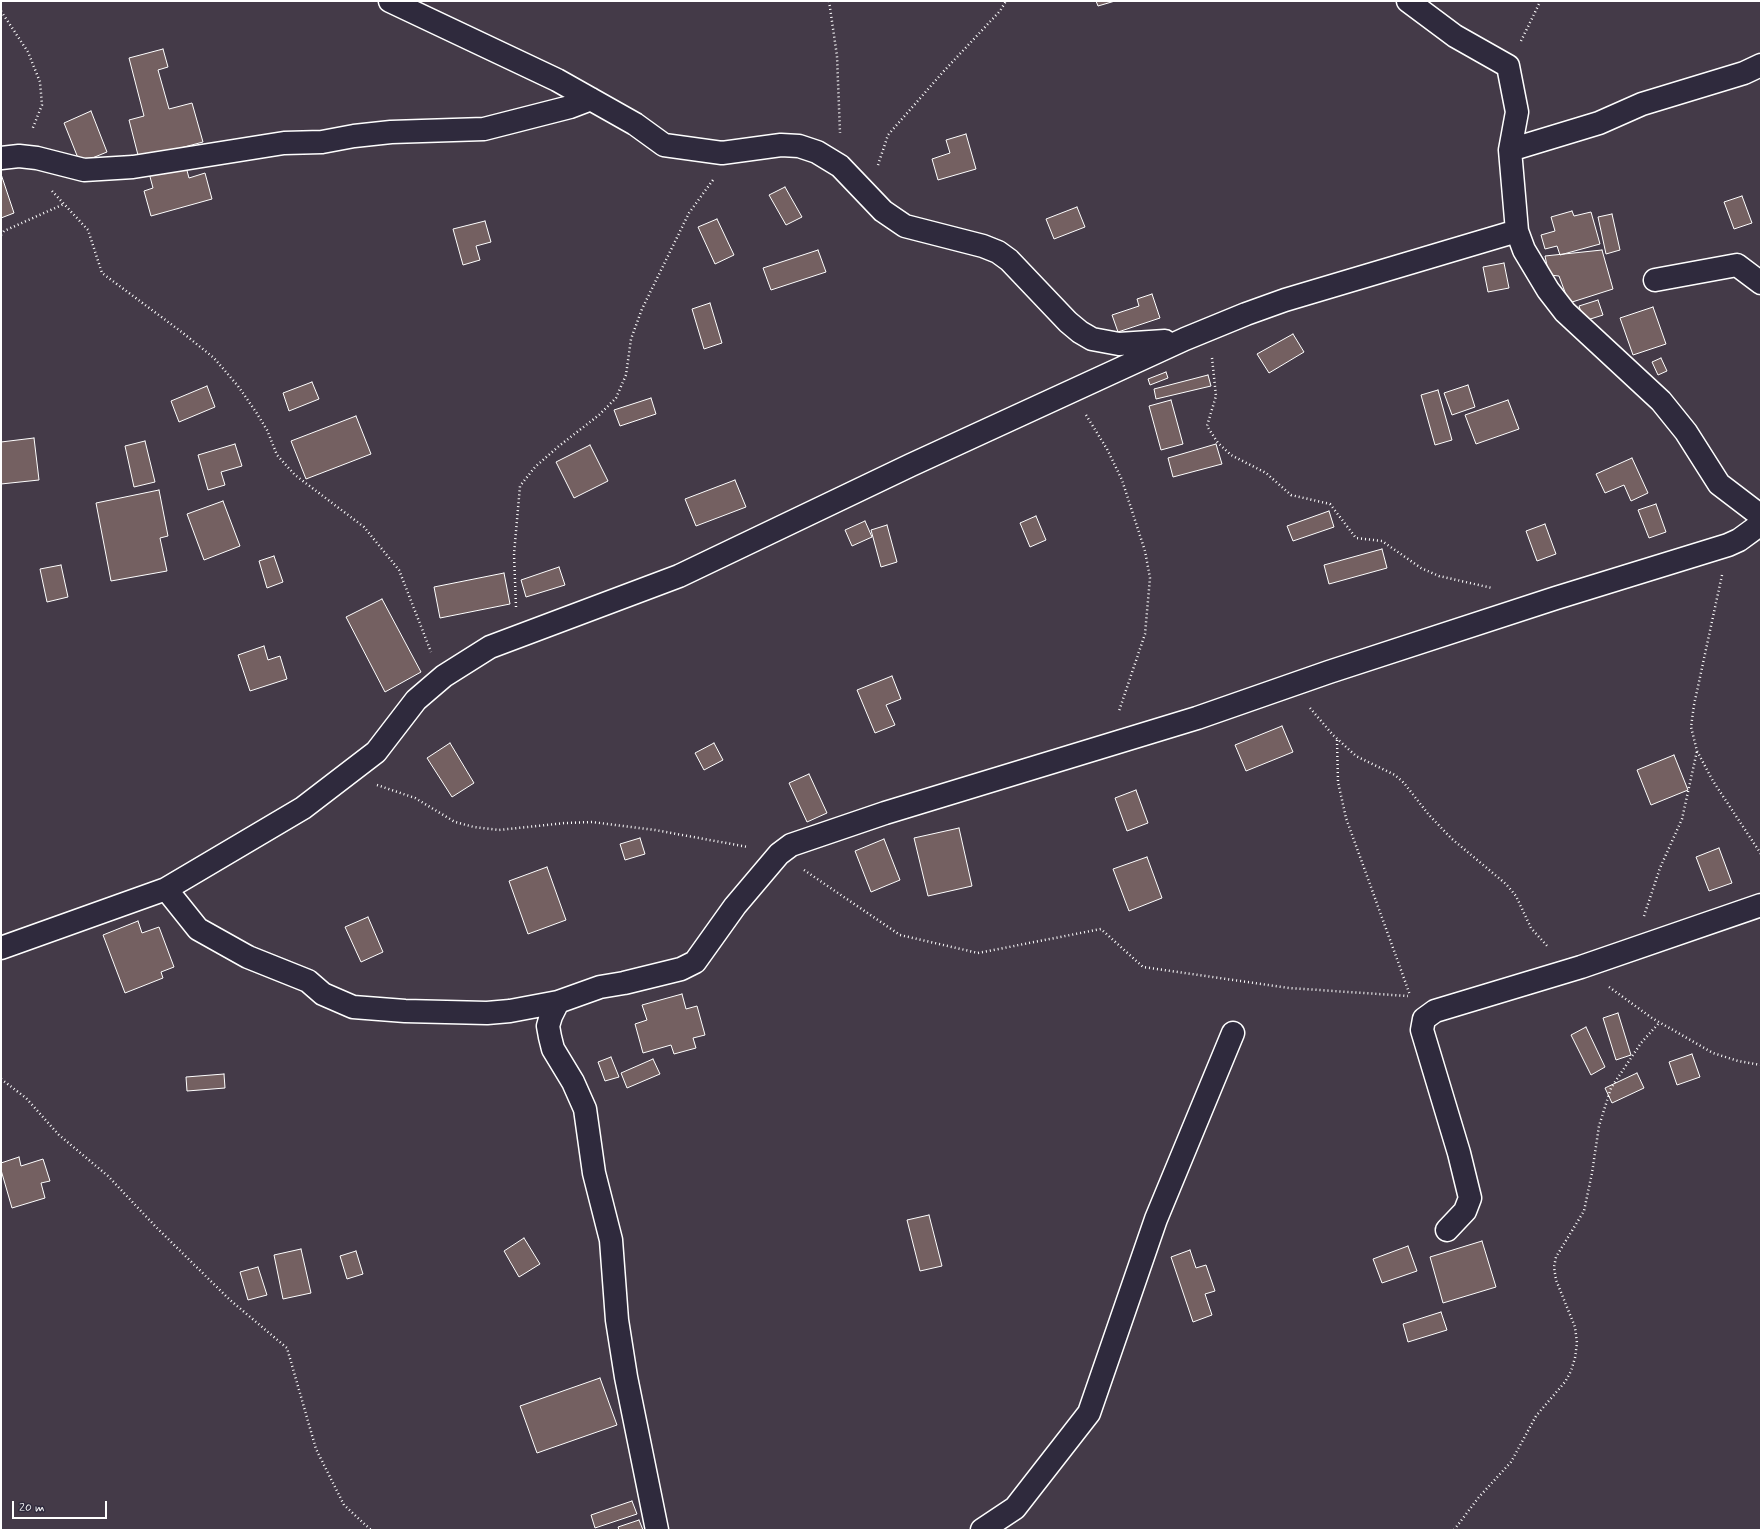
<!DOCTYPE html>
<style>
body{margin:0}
#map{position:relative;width:1762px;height:1531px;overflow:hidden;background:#443a48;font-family:Mynerve,sans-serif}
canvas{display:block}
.frame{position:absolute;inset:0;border:2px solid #fff;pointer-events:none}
.scale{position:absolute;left:12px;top:1501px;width:95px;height:18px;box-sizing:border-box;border:2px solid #fff;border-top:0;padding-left:5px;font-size:12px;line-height:14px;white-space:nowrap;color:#fff;-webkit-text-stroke:3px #2f2a3d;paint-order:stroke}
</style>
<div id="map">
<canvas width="1762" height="1531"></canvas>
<div class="frame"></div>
<div class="scale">20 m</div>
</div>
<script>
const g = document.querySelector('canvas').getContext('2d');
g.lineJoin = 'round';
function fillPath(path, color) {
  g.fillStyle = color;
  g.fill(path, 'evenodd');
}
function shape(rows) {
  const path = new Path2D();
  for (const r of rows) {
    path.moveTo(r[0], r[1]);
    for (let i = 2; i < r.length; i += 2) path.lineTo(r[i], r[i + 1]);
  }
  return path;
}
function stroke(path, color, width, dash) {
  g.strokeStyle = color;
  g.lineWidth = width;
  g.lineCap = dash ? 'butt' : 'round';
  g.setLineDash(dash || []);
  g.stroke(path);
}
const building = shape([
 [1096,1,1115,1,1098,6,1096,1],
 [163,49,168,67,158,70,169,109,192,103,203,142,139,159,129,120,144,116,129,58,163,49],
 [91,111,107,152,80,163,64,123,91,111],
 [966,134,976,169,938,180,932,159,950,153,946,140,966,134],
 [185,163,189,178,205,173,212,199,151,216,144,191,153,188,149,173,185,163],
 [1,174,14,213,1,218,1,174],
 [785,187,802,217,786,225,769,195,785,187],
 [1742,196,1752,223,1734,229,1724,202,1742,196],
 [1077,207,1085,227,1054,239,1046,219,1077,207],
 [1572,211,1574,216,1591,212,1600,244,1560,255,1557,246,1545,249,1541,235,1555,231,1551,217,1572,211],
 [1612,214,1620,250,1606,254,1598,217,1612,214],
 [717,219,734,255,715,264,698,227,717,219],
 [485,221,491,242,476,246,480,260,463,265,453,229,485,221],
 [818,250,826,272,771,290,763,268,818,250],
 [1602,250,1613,289,1569,303,1559,276,1549,275,1545,256,1602,250],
 [1504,263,1509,288,1488,292,1483,267,1504,263],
 [1152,294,1160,318,1118,332,1112,315,1139,306,1137,299,1152,294],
 [1598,300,1603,315,1584,321,1579,306,1598,300],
 [710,303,722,343,704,349,692,309,710,303],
 [1653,307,1666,344,1633,355,1620,318,1653,307],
 [1293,334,1304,352,1269,373,1257,354,1293,334],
 [1661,358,1667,371,1658,375,1652,362,1661,358],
 [1166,372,1168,378,1150,385,1148,379,1166,372],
 [1208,375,1211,386,1156,399,1154,389,1208,375],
 [312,382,319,399,289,411,283,393,312,382],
 [1468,385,1475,407,1452,415,1444,393,1468,385],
 [207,386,215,407,179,422,171,401,207,386],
 [1438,390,1452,440,1435,445,1421,395,1438,390],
 [651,398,656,414,620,426,614,410,651,398],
 [1171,400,1183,444,1161,450,1149,406,1171,400],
 [1508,400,1519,429,1476,444,1465,415,1508,400],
 [356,416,371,454,306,479,291,441,356,416],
 [34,438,39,480,1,484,1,442,34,438],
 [145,441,155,482,134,487,125,446,145,441],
 [235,444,242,466,221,472,225,485,208,490,198,455,235,444],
 [1216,444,1222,464,1173,477,1168,458,1216,444],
 [590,445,608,481,574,498,556,462,590,445],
 [1632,458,1648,493,1631,501,1624,485,1605,493,1596,474,1632,458],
 [735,480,746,507,696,526,685,499,735,480],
 [159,490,168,536,160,538,167,571,111,581,96,503,159,490],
 [223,501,240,546,204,560,187,514,223,501],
 [1656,504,1666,532,1649,538,1638,510,1656,504],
 [1329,511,1334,527,1293,541,1287,526,1329,511],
 [1036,516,1046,540,1030,547,1020,523,1036,516],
 [865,521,872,537,852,546,845,530,865,521],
 [1545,524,1556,554,1537,561,1526,531,1545,524],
 [887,525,897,562,881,567,871,530,887,525],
 [1382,549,1387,568,1329,584,1324,565,1382,549],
 [274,556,283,582,267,588,259,561,274,556],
 [61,565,68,597,47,602,40,569,61,565],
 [559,567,565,585,526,597,521,580,559,567],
 [504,573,510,604,440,618,434,587,504,573],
 [382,599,421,672,385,692,346,617,382,599],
 [264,646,268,660,280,656,287,679,250,691,238,655,264,646],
 [892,676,901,699,886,705,895,725,875,733,857,690,892,676],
 [1282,726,1293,752,1246,771,1235,745,1282,726],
 [450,743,474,783,452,797,427,758,450,743],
 [714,743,723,760,704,770,695,753,714,743],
 [1674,755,1688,790,1651,805,1637,770,1674,755],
 [809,774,827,813,807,822,789,783,809,774],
 [1136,790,1148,823,1127,831,1115,798,1136,790],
 [959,828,972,886,928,896,914,838,959,828],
 [640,838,645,854,625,860,620,844,640,838],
 [884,839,900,880,871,892,855,851,884,839],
 [1719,848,1732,883,1709,891,1696,857,1719,848],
 [1147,857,1162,898,1129,911,1113,869,1147,857],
 [547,867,566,920,528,934,509,881,547,867],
 [368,917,383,952,361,962,345,927,368,917],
 [138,921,142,933,159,927,174,967,161,972,163,978,125,993,103,935,138,921],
 [682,994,686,1009,697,1006,705,1035,693,1038,696,1048,674,1054,671,1045,643,1053,635,1024,647,1020,642,1005,682,994],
 [1618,1013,1631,1055,1616,1060,1603,1018,1618,1013],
 [1586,1027,1605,1067,1591,1075,1571,1035,1586,1027],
 [1692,1054,1700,1077,1677,1085,1669,1062,1692,1054],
 [611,1057,619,1077,605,1081,598,1062,611,1057],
 [653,1059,660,1074,627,1088,621,1073,653,1059],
 [1637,1073,1644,1088,1612,1103,1605,1088,1637,1073],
 [224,1074,225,1088,187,1091,186,1077,224,1074],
 [19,1157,21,1166,43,1159,50,1181,41,1183,45,1198,12,1208,1,1170,1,1163,19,1157],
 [929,1215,942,1266,920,1271,907,1220,929,1215],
 [524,1238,540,1264,519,1277,504,1251,524,1238],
 [1482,1241,1496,1287,1443,1303,1430,1257,1482,1241],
 [1408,1246,1417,1271,1382,1283,1373,1259,1408,1246],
 [301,1249,311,1293,283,1299,274,1255,301,1249],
 [1190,1250,1196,1268,1206,1265,1215,1291,1205,1294,1212,1315,1193,1322,1171,1257,1190,1250],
 [356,1251,363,1274,347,1279,340,1256,356,1251],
 [258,1267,267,1295,248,1300,240,1272,258,1267],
 [1441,1312,1447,1330,1408,1342,1403,1324,1441,1312],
 [600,1378,617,1425,537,1453,520,1406,600,1378],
 [632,1501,637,1514,595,1528,591,1515,632,1501],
 [639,1520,643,1530,619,1530,618,1527,639,1520]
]);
const path = shape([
 [829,1,837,56,840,133],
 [1,11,28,52,40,82,42,105,32,130],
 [1521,41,1539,4,1538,1],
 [878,165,888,135,943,72,1000,11,1006,1],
 [52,191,88,230,102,273,183,333,214,358,238,386,256,412,267,430,277,455,295,475,364,527,399,570,431,652],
 [1,235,4,231,64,204],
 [1212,358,1216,396,1207,426,1218,443,1231,455,1266,473,1291,495,1330,504,1356,538,1382,541,1421,568,1439,576,1492,588],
 [1086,415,1107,449,1122,480,1145,551,1150,578,1145,634,1119,711],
 [1722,575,1694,705,1691,727,1697,751,1713,781,1761,854],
 [516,607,514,554,520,486,535,467,559,446,599,415,616,398,626,375,631,339,642,309,689,213,713,180],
 [1310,708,1333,735,1356,756,1395,775,1404,783,1429,815,1452,839,1506,884,1516,896,1531,928,1549,948],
 [1337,740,1338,782,1346,818,1410,995],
 [377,785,415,798,455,822,474,827,499,830,565,823,592,822,655,830,748,847],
 [804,870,900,935,978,953,1101,929,1143,967,1289,988,1408,996],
 [1644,916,1660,868,1682,819,1697,751],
 [1609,987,1652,1018,1713,1053,1738,1061,1761,1065],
 [1,1079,26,1098,59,1135,108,1176,156,1227,230,1300,287,1348,316,1449,344,1505,371,1530],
 [1454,1530,1479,1497,1511,1462,1536,1416,1565,1382,1571,1371,1575,1358,1577,1343,1575,1327,1556,1280,1554,1267,1556,1257,1584,1211,1592,1173,1599,1126,1611,1088,1641,1043,1659,1023]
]);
const street = shape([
 [390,1,557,80,635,124,664,145,722,153,781,145,799,146,817,152,840,166,883,211,905,226,983,246,998,252,1009,260,1068,322,1080,332,1092,339,1119,344,1165,341],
 [1408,1,1455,36,1508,66,1517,112,1510,150,1517,231,1524,250,1548,290,1565,312,1661,401,1686,432,1719,484,1761,516],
 [1510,150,1599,123,1642,104,1744,73,1761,65],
 [1,158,19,156,37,158,84,170,133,167,284,143,322,142,354,136,391,132,484,129,570,107,591,99],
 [1655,280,1737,265,1761,283],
 [166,889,198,929,248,957,308,981,323,994,353,1007,405,1011,487,1013,510,1011,558,1002],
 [1,948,166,889,303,808,376,752,416,700,444,676,490,647,679,576,911,465,1185,339,1246,314,1285,300,1517,231],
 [1447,1230,1465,1211,1470,1198,1459,1153,1422,1030,1424,1019,1435,1011,1581,967,1761,905],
 [657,1530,626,1377,617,1320,611,1240,594,1173,585,1109,573,1082,553,1049,550,1037,548,1026,551,1016,558,1002,600,987,624,983,681,969,695,962,735,906,779,854,791,845,885,813,1197,718,1329,672,1556,598,1728,545,1739,540,1761,524],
 [982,1530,1015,1508,1089,1413,1156,1219,1233,1033]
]);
fillPath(building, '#746061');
stroke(building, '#fff', 1);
stroke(street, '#fff', 25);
stroke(path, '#fff', 2.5, [1, 3]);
stroke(street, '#2f2a3d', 22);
</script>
